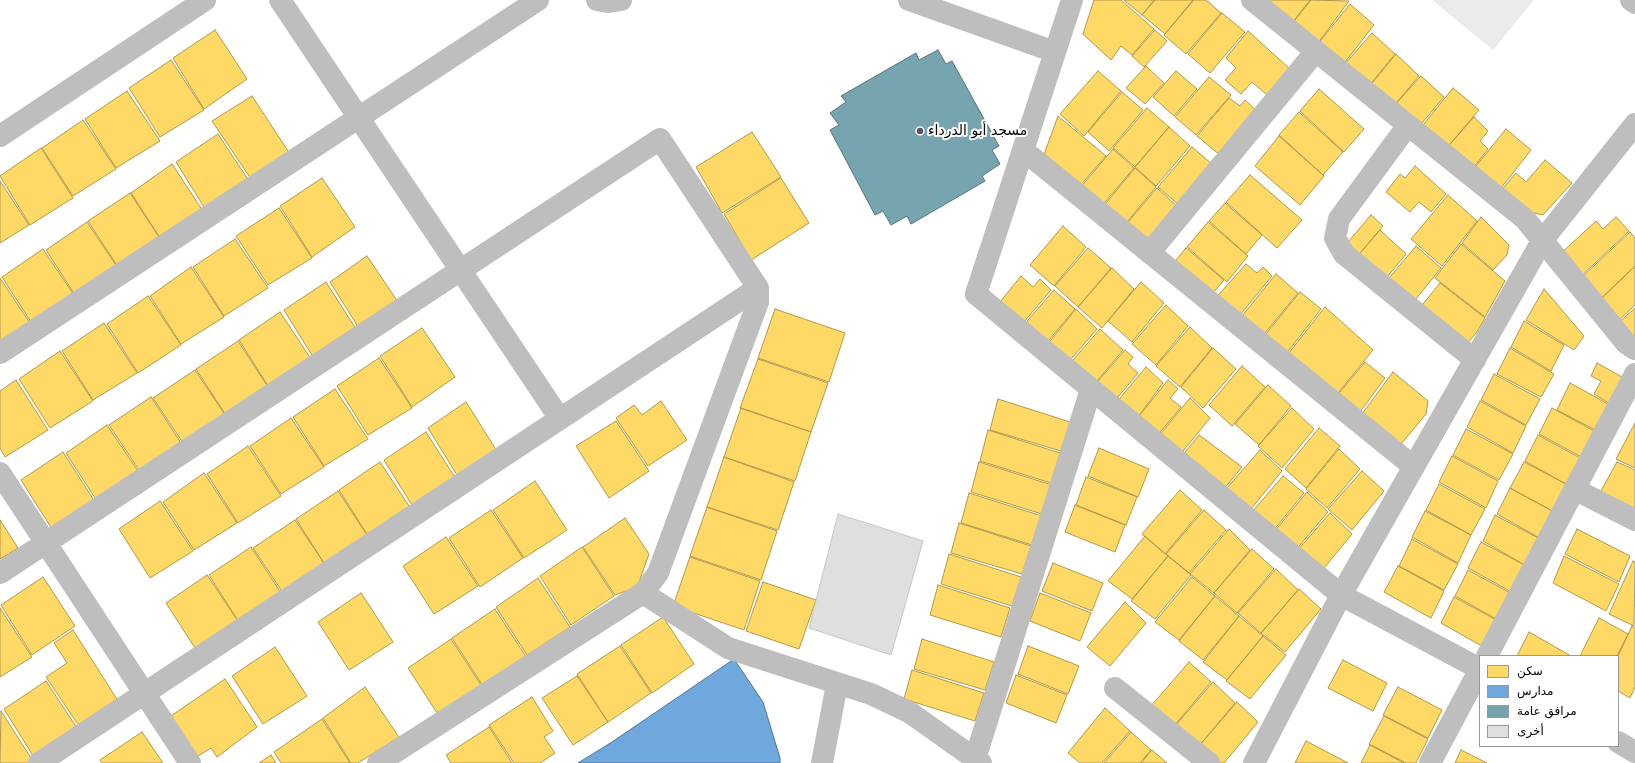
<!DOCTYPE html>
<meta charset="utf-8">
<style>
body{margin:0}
#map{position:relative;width:1635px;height:763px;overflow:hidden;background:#fff;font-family:"DejaVu Sans",Vazirmatn,sans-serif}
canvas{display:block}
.legend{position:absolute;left:1479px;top:655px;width:140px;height:92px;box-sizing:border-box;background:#fff;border:1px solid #999;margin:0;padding:5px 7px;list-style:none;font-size:12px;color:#000}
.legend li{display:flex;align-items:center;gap:8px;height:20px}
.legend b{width:20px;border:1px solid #999}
</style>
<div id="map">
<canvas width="1635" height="763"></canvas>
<ul class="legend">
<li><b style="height:11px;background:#ffd966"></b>سكن</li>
<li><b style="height:11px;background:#6fa8dc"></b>مدارس</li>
<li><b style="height:11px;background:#76a5af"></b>مرافق عامة</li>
<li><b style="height:11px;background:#dfdfdf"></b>أخرى</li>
</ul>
</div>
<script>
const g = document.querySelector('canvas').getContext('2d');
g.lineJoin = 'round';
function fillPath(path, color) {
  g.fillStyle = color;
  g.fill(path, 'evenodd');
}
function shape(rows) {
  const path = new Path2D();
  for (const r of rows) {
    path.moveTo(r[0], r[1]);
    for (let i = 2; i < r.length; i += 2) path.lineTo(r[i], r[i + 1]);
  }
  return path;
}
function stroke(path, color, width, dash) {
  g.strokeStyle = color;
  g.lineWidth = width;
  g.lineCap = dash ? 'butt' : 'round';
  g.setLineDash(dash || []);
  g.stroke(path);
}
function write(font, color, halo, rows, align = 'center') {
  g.font = font + ' "DejaVu Sans",Vazirmatn,sans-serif';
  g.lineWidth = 4;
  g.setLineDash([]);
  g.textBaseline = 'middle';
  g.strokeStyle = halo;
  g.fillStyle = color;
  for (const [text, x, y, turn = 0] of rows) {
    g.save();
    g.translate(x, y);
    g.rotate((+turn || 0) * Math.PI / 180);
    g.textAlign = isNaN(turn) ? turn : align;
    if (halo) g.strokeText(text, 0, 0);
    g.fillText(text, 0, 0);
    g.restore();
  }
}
const green = shape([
 [1432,0,1534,0,1493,50]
]);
const homes = shape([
 [1094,0,1121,0,1154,29,1132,55,1121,46,1111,60,1083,34,1094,0],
 [1124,0,1154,0,1142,15,1124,0],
 [1155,0,1193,0,1165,34,1142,15,1155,0],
 [1194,0,1206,0,1221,13,1186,54,1164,35,1194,0],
 [1270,0,1310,0,1289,27,1264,7,1270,0],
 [1311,0,1349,1,1315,47,1290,26,1311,0],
 [1350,4,1374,25,1342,66,1317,45,1350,4],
 [1222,13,1245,32,1210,73,1188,54,1222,13],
 [215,30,247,79,204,109,173,58,215,30],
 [1155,30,1167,41,1144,67,1132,56,1155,30],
 [1248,31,1289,68,1267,95,1252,82,1241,94,1225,80,1236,68,1226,58,1248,31],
 [1372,33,1395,54,1368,87,1343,66,1372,33],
 [1396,54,1419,76,1392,108,1368,88,1396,54],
 [171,60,204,110,160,137,129,88,171,60],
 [1146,66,1164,83,1145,104,1126,88,1146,66],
 [1098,71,1121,91,1084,136,1060,114,1098,71],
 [1176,71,1197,89,1174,116,1153,97,1176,71],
 [1421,76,1444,97,1417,129,1392,108,1421,76],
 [1209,77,1231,95,1196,135,1175,117,1209,77],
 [1453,88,1479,110,1444,151,1419,130,1453,88],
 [1319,89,1364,129,1344,152,1300,111,1319,89],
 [127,91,160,141,116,168,85,119,127,91],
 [1122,92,1143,110,1109,151,1088,132,1122,92],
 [252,96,292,157,253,182,212,121,252,96],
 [1229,98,1240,106,1245,100,1260,114,1221,156,1197,136,1229,98],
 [1147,108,1169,127,1135,167,1113,148,1147,108],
 [1299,112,1343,152,1323,175,1279,135,1299,112],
 [1058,116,1106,156,1077,189,1042,160,1058,116],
 [1474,117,1488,131,1480,141,1488,149,1470,172,1444,151,1474,117],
 [83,120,116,169,73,196,42,148,83,120],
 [1169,127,1190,146,1156,186,1135,167,1169,127],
 [1506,129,1531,150,1498,192,1472,171,1506,129],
 [752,132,781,177,722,213,696,167,752,132],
 [218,134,251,184,207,212,176,162,218,134],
 [1279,136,1324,176,1300,205,1255,166,1279,136],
 [1192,147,1213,165,1179,205,1158,187,1192,147],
 [41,148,73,198,30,225,0,176,41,148],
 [1113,149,1134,168,1100,208,1079,189,1113,149],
 [1545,160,1572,183,1543,215,1521,210,1500,192,1516,173,1526,182,1545,160],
 [172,164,205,214,162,241,131,193,172,164],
 [1415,166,1446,194,1431,212,1419,202,1410,212,1386,192,1400,174,1405,178,1415,166],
 [1135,168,1156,187,1122,228,1101,209,1135,168],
 [1250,175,1302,220,1277,248,1226,202,1250,175],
 [322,178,355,227,312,257,280,206,322,178],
 [781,178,809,223,751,260,724,214,781,178],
 [0,181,29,225,0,243,0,181],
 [1157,188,1178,207,1144,247,1123,228,1157,188],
 [130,193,163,243,120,270,88,221,130,193],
 [1448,195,1477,221,1442,266,1411,239,1448,195],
 [1225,203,1262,235,1246,254,1209,221,1225,203],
 [279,208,312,258,268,285,236,236,279,208],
 [1371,215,1383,226,1355,259,1342,249,1371,215],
 [1481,217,1509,245,1507,255,1493,270,1462,243,1481,217],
 [1616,217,1629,231,1578,279,1559,255,1596,221,1603,229,1616,217],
 [87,222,120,271,77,298,46,250,87,222],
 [1208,222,1248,256,1227,282,1187,247,1208,222],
 [1063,226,1086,247,1054,286,1030,265,1063,226],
 [1380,230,1406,254,1383,282,1355,259,1380,230],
 [1630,232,1635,238,1635,266,1596,303,1579,280,1630,232],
 [235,239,268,288,224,316,193,267,235,239],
 [1461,244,1505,281,1485,317,1435,278,1461,244],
 [1416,246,1441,268,1411,305,1384,284,1416,246],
 [1088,248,1111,268,1078,307,1055,286,1088,248],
 [1186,248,1224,280,1208,299,1171,266,1186,248],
 [43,249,76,298,33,325,2,277,43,249],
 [367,256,400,305,360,330,330,282,367,256],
 [1246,264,1257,273,1263,267,1272,276,1236,320,1213,301,1246,264],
 [1635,266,1635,305,1615,324,1597,303,1635,266],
 [191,267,224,317,181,344,150,296,191,267],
 [1112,268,1134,289,1102,328,1078,307,1112,268],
 [1276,274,1298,293,1260,339,1238,321,1276,274],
 [1021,276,1033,287,1040,279,1051,290,1019,328,996,307,1021,276],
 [0,278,32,326,0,347,0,278],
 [326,282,358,332,315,360,284,310,326,282],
 [1141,282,1164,303,1132,342,1108,321,1141,282],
 [1440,283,1485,318,1477,332,1466,345,1419,309,1440,283],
 [1544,289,1584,336,1574,350,1526,320,1544,289],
 [1054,290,1075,309,1044,346,1022,327,1054,290],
 [1300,292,1321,309,1283,358,1261,340,1300,292],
 [148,296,181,345,138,373,107,324,148,296],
 [1166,305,1188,326,1156,365,1132,344,1166,305],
 [1325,307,1373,350,1334,398,1285,358,1325,307],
 [1635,308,1635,346,1616,325,1635,308],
 [775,309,845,333,829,382,758,358,775,309],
 [1076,309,1097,329,1067,364,1046,346,1076,309],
 [280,312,313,362,270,389,239,340,280,312],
 [1524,321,1564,345,1551,371,1511,347,1524,321],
 [104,323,137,373,93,400,62,351,104,323],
 [1190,327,1212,348,1180,387,1156,366,1190,327],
 [422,328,455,377,412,407,380,356,422,328],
 [1100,329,1123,350,1092,387,1068,366,1100,329],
 [238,341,270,390,227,417,196,369,238,341],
 [1213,348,1236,369,1203,408,1181,387,1213,348],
 [1510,348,1554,374,1541,397,1497,374,1510,348],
 [1125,350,1133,357,1128,364,1138,373,1113,403,1093,387,1125,350],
 [60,351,93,401,50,428,19,379,60,351],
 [379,358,412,408,368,435,337,386,379,358],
 [758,359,828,383,811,432,740,408,758,359],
 [1365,362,1385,378,1357,416,1335,398,1365,362],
 [1597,363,1622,377,1612,405,1594,394,1601,381,1591,376,1597,363],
 [1242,366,1265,387,1232,426,1209,405,1242,366],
 [1146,367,1163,383,1135,421,1115,404,1146,367],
 [195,370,228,419,185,446,153,398,195,370],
 [1393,372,1428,401,1426,414,1397,449,1359,418,1393,372],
 [1494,374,1540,399,1526,425,1481,400,1494,374],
 [16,380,48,430,5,457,0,448,0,391,16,380],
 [1168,380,1178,389,1170,398,1181,407,1156,437,1135,421,1168,380],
 [1570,383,1610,405,1599,432,1557,410,1570,383],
 [1268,385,1291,406,1259,445,1235,424,1268,385],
 [335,389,368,439,324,466,293,417,335,389],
 [151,397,183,446,141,473,109,425,151,397],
 [1190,398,1210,418,1178,457,1157,438,1190,398],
 [998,399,1070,422,1061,451,990,430,998,399],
 [661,401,687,440,648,466,616,418,634,405,642,415,661,401],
 [1480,401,1526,426,1513,453,1467,427,1480,401],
 [466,402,500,456,460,480,428,428,466,402],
 [741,408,811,432,795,481,724,457,741,408],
 [1292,408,1314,429,1282,468,1258,446,1292,408],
 [1552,408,1598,433,1585,459,1539,434,1552,408],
 [291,418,324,467,281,494,250,446,291,418],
 [616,421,649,471,609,498,576,446,616,421],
 [1635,423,1635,468,1616,459,1635,423],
 [107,425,140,474,97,501,66,453,107,425],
 [1319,428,1340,446,1306,488,1285,469,1319,428],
 [1466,429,1513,454,1499,480,1453,455,1466,429],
 [988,430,1060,453,1051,483,980,461,988,430],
 [426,432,458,482,415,510,384,460,426,432],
 [1199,435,1242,467,1224,489,1181,457,1199,435],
 [1538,435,1584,460,1571,487,1525,461,1538,435],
 [248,446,281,496,238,523,207,474,248,446],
 [1099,448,1149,469,1138,497,1088,476,1099,448],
 [1339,449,1360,469,1327,508,1306,489,1339,449],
 [1260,450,1282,471,1250,510,1226,489,1260,450],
 [63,452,95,502,52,529,21,480,63,452],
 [1452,456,1498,481,1486,508,1439,482,1452,456],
 [724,457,794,482,778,530,707,507,724,457],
 [380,462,413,512,370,539,339,490,380,462],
 [979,462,1052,485,1042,514,971,492,979,462],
 [1524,462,1570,486,1556,513,1510,488,1524,462],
 [1617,462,1635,470,1635,517,1597,498,1617,462],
 [1362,471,1384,491,1352,530,1328,509,1362,471],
 [204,473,237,523,194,550,163,502,204,473],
 [1283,476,1304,493,1273,531,1252,512,1283,476],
 [1086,477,1137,497,1126,525,1076,505,1086,477],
 [535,481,567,530,524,558,493,510,535,481],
 [1439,484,1485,509,1471,535,1426,510,1439,484],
 [1510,488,1556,513,1543,540,1497,514,1510,488],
 [1180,490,1202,510,1165,554,1142,534,1180,490],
 [338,491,371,541,327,568,296,519,338,491],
 [1307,492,1328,512,1295,551,1274,532,1307,492],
 [969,493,1042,516,1032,545,961,523,969,493],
 [160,501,193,551,150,578,119,529,160,501],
 [1075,505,1125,525,1115,552,1065,532,1075,505],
 [707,507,777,531,761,580,690,556,707,507],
 [491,510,523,558,480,587,449,538,491,510],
 [1204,510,1226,530,1189,573,1166,554,1204,510],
 [1425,511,1471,535,1458,563,1412,537,1425,511],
 [1330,513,1352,534,1320,573,1296,552,1330,513],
 [1495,515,1542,540,1528,567,1483,541,1495,515],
 [625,518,649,554,639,582,634,588,615,595,583,547,625,518],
 [0,520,18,548,0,559,0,520],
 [295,520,328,569,285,596,253,548,295,520],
 [959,523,1031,546,1022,574,951,553,959,523],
 [1229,529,1250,550,1214,593,1190,574,1229,529],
 [1577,529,1630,556,1619,582,1565,554,1577,529],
 [1145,536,1168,556,1132,599,1108,581,1145,536],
 [446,537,478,586,434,614,403,566,446,537],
 [1412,539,1458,564,1444,590,1399,566,1412,539],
 [1481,542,1528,567,1515,594,1468,568,1481,542],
 [251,547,283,596,240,624,209,575,251,547],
 [582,547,614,596,571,625,540,576,582,547],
 [1252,549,1274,569,1237,613,1214,593,1252,549],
 [949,554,1021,577,1012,606,941,584,949,554],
 [1168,556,1191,575,1155,619,1131,601,1168,556],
 [1564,556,1619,584,1606,611,1553,583,1564,556],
 [690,557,760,581,744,630,673,606,690,557],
 [1633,561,1635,562,1634,626,1609,614,1633,561],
 [1053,563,1103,583,1092,611,1042,591,1053,563],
 [1398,566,1444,591,1431,618,1384,592,1398,566],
 [1276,569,1298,590,1261,633,1238,613,1276,569],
 [1468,570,1514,595,1500,621,1455,596,1468,570],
 [207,575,240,624,197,651,166,603,207,575],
 [43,577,75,626,32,655,1,605,43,577],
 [1192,577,1215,596,1179,640,1155,622,1192,577],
 [538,578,570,627,527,655,496,607,538,578],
 [763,582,816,600,799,649,746,631,763,582],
 [938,585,1010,608,1001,637,930,615,938,585],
 [1299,589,1321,609,1285,652,1261,633,1299,589],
 [361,593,393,642,349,670,318,622,361,593],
 [1040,593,1091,613,1080,641,1030,621,1040,593],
 [1215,596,1239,616,1203,660,1179,641,1215,596],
 [1454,597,1500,622,1487,649,1441,623,1454,597],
 [1125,602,1146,623,1110,666,1087,647,1125,602],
 [0,608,32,657,0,677,0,608],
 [495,609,527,658,483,686,452,638,495,609],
 [1239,616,1263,636,1227,680,1203,662,1239,616],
 [663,617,694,664,652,693,621,645,663,617],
 [1599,618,1628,634,1617,656,1580,656,1599,618],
 [1632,626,1635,628,1635,687,1630,698,1618,691,1618,656,1632,626],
 [73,630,120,704,81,729,46,677,67,663,54,643,73,630],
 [1529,632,1571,656,1517,656,1529,632],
 [1263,636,1286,655,1250,699,1226,681,1263,636],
 [451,639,483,688,439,716,408,668,451,639],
 [922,639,994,662,985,690,914,669,922,639],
 [620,646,651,693,608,722,577,674,620,646],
 [1028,646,1079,666,1068,694,1018,674,1028,646],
 [275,647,307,696,263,724,232,676,275,647],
 [1343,660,1387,683,1373,711,1328,688,1343,660],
 [1189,662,1211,682,1174,726,1151,706,1189,662],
 [912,670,984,693,975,721,904,699,912,670],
 [1016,675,1067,695,1056,723,1006,703,1016,675],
 [577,676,608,722,573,745,542,698,577,676],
 [225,679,257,727,217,757,211,748,195,758,168,718,225,679],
 [46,681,79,731,35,759,4,709,46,681],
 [1213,682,1235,703,1199,746,1175,726,1213,682],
 [365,687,399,737,358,763,351,763,323,718,365,687],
 [1398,687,1442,710,1428,738,1383,715,1398,687],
 [532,697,553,731,544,737,555,753,540,763,514,763,489,725,532,697],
 [1237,702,1258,722,1224,763,1219,763,1199,746,1237,702],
 [1105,708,1130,731,1102,763,1080,763,1068,753,1105,708],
 [1,711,33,761,30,763,0,763,1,711],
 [1384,716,1428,739,1416,763,1406,763,1369,744,1384,716],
 [322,719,350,763,281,763,274,752,322,719],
 [489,727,512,763,451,763,446,755,489,727],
 [142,732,163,763,102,763,100,760,142,732],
 [1131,732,1151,750,1140,763,1104,763,1131,732],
 [1306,741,1348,763,1295,763,1306,741],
 [1370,745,1404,763,1361,763,1370,745],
 [1152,750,1167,763,1141,763,1152,750],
 [1461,750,1487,763,1455,763,1461,750],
 [271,755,276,763,259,763,271,755]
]);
const schools = shape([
 [734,659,763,702,780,758,780,763,578,763,612,742,734,659]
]);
const public = shape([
 [938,50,946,64,952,61,999,146,992,150,1000,164,982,176,985,181,911,224,907,216,891,225,883,211,875,215,830,130,839,125,830,113,846,102,841,96,916,53,919,60,938,50]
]);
const building = shape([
 [838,514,923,541,891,655,809,628,838,514]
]);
const minor = shape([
 [280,0,560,419],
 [597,0,608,2,621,0],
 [909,0,1055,52],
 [1072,0,976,294,1341,595,1480,669,1430,763],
 [1252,0,1525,219,1626,343,1635,349],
 [1631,0,1635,3],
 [1408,125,1339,219,1335,238,1344,254,1475,360],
 [0,136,205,0],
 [1023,150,1414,467],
 [1150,252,1316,51],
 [0,353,538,0],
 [0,473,190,763],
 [1574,489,1635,520],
 [0,573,660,139,758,288,758,302,658,573,643,593,378,763],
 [643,593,728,648,871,694,909,712,981,763],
 [1487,656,1635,374],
 [1115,688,1209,763],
 [1618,742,1635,752],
 [975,759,1091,389],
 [39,763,758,288],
 [822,763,837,684],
 [1254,763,1341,595,1542,241,1635,124]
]);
const markers = [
 [920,131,4,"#595959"]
];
const poiNames = [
 ["مسجد أبو الدرداء",928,131]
];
fillPath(green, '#ebebeb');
fillPath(homes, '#ffd966');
stroke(homes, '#b29847', 1);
fillPath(schools, '#6fa8dc');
stroke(schools, '#4e769a', 1);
fillPath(public, '#76a5af');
stroke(public, '#53747a', 1);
fillPath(building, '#dfdfdf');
stroke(building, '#c6c6c6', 1);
stroke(minor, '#bebebe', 22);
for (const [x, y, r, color] of markers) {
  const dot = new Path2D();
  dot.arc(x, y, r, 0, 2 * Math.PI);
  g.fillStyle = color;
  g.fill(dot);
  stroke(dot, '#fff', 1.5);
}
write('14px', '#000', '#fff', poiNames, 'left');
</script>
